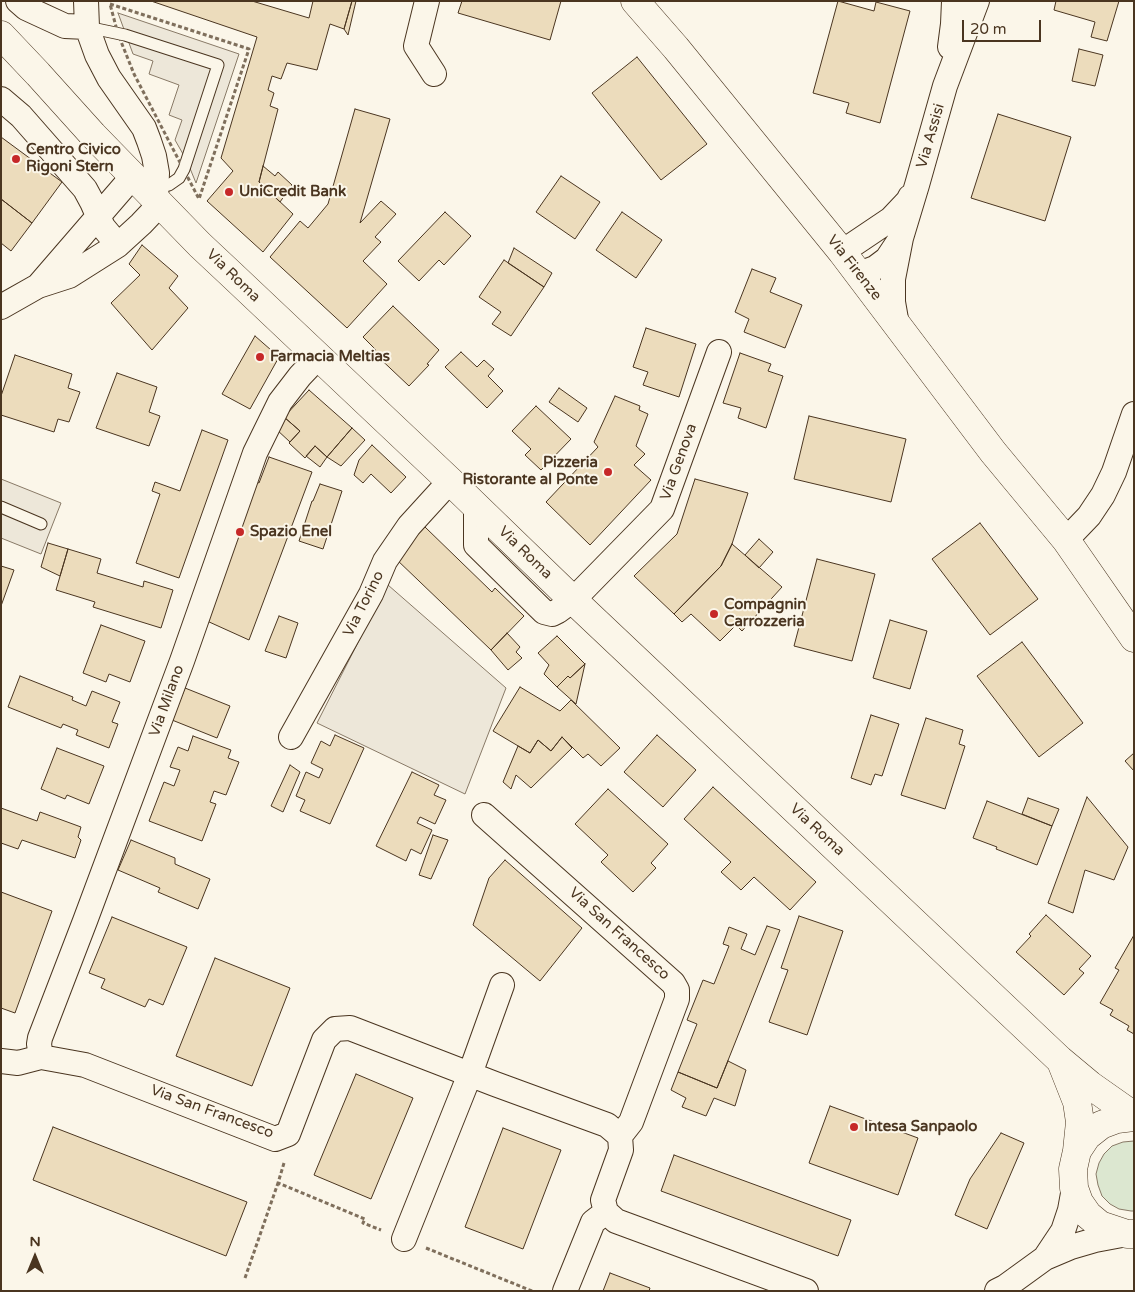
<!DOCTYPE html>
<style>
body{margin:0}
#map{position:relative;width:1135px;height:1292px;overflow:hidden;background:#fbf6e9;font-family:"Varela Round",sans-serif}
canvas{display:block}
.frame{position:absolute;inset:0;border:2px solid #4a3520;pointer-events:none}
.north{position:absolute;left:10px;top:1232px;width:50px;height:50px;-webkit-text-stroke:4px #fbf6e9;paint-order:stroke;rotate:0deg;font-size:14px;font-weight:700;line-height:20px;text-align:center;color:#4a3520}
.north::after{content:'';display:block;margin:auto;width:18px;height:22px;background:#4a3520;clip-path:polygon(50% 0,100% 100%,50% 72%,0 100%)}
.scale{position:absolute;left:962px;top:20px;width:79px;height:22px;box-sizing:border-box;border:2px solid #4a3520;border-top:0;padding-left:6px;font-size:15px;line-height:18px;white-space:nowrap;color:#4a3520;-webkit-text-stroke:4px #fbf6e9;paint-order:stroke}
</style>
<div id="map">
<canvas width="1135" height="1292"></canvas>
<div class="frame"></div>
<div class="north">N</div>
<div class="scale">20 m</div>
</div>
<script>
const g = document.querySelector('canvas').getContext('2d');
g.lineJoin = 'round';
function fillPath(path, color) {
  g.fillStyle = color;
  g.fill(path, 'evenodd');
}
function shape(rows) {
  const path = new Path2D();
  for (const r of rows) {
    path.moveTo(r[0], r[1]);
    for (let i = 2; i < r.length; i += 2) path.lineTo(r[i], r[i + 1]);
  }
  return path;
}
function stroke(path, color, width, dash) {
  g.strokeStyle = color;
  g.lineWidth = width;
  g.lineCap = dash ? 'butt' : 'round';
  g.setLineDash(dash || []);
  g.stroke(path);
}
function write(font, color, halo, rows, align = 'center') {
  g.font = font + ' "Varela Round",sans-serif';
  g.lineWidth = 4;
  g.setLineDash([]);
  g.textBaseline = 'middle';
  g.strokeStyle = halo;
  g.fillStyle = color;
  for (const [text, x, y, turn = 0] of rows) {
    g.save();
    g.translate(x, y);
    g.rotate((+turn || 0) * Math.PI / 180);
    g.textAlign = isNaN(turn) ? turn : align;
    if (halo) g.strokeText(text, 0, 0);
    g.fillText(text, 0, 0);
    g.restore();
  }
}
const green = shape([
 [1134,1141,1134,1211,1131,1211,1119,1209,1110,1204,1102,1196,1098,1185,1096,1174,1099,1163,1104,1154,1112,1146,1123,1142,1134,1141]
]);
const parking = shape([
 [118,13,239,54,196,183,187,161,175,140,182,120,169,115,179,85,149,74,153,61,133,54,118,13],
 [1,479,61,503,41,554,1,538,1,479],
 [388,585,506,688,465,794,317,723,379,601,388,585]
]);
const building = shape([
 [151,1,252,1,309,18,313,1,352,1,344,29,330,24,317,70,287,63,281,79,272,76,268,90,274,93,270,106,278,109,259,182,293,214,263,252,207,201,233,171,221,158,257,37,151,1],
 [352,1,356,1,348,35,344,29,352,1],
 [462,1,561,1,550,40,458,13,462,1],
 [838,1,874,11,876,2,910,11,880,123,846,113,849,103,813,93,838,1],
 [1056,1,1119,1,1107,41,1091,37,1095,22,1054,10,1056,1],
 [1079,49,1103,55,1095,86,1072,81,1079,49],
 [637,57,707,144,661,180,592,93,637,57],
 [355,109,390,119,360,223,381,201,396,214,375,237,381,242,363,261,387,284,347,328,270,257,300,221,308,228,328,204,355,109],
 [998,114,1071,137,1045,221,971,198,998,114],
 [1,137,62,182,32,223,1,199,1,137],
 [263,166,275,176,278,172,292,185,280,202,259,182,263,166],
 [561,176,600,202,575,239,536,212,561,176],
 [1,199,32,223,11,251,1,243,1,199],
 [445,212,471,236,444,265,439,260,419,281,398,261,445,212],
 [622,212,662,240,636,278,596,250,622,212],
 [142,245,178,276,169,288,188,308,152,350,111,303,140,275,129,264,142,245],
 [514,248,552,273,544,287,508,263,514,248],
 [504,260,544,287,511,336,492,324,501,312,479,297,504,260],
 [752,269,776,278,770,292,802,305,785,348,744,332,749,319,735,312,752,269],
 [393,306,439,350,427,364,429,365,409,386,372,351,376,350,363,337,393,306],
 [646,328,696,344,679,397,643,385,648,372,633,367,646,328],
 [255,336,279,357,250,409,222,394,255,336],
 [461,352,477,367,484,360,494,369,488,376,503,391,487,408,445,367,461,352],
 [740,353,771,364,768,371,783,376,766,428,738,418,741,408,723,403,740,353],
 [15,355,72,374,68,388,80,392,69,422,58,419,54,432,1,415,1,396,15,355],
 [117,373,157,387,149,412,160,416,149,446,96,428,117,373],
 [559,388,587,408,578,422,549,402,559,388],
 [309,390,352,428,327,457,315,446,305,458,289,443,300,431,284,417,309,390],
 [615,396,640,406,639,410,648,414,636,446,645,454,634,465,651,480,590,545,546,502,598,447,594,442,615,396],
 [536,406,571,439,541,470,525,455,531,449,512,431,536,406],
 [809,416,906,439,891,502,794,479,809,416],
 [284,417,300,431,290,442,276,429,284,417],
 [352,428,365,440,341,466,327,457,352,428],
 [202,430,228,440,179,578,136,563,160,494,152,491,155,482,180,491,202,430],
 [372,445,406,477,391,493,371,474,363,483,354,475,359,460,372,445],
 [315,446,327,457,320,467,306,456,315,446],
 [269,457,312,472,249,640,207,621,253,480,259,483,269,457],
 [695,479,748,493,732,544,721,566,674,614,634,576,677,534,695,479],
 [320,484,342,491,323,549,299,541,312,501,313,501,320,484],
 [980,523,1038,599,990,635,932,559,980,523],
 [425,527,492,592,495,588,524,616,491,650,395,558,425,527],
 [759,539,773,552,759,568,745,555,759,539],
 [48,543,68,549,60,576,41,567,48,543],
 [732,544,782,587,742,631,736,625,720,641,691,614,682,622,674,614,721,566,732,544],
 [68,549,101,559,97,573,143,587,144,581,173,590,161,628,93,607,95,602,56,590,68,549],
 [817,559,875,574,852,661,794,646,817,559],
 [1,566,14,570,1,606,1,566],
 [279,616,298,623,286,658,265,651,279,616],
 [890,620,927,631,910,689,873,678,890,620],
 [101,625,145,641,130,682,109,674,106,682,83,673,101,625],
 [507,633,520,647,516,652,522,658,508,670,491,650,507,633],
 [557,636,585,664,570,678,568,676,557,687,544,674,549,665,538,653,557,636],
 [1022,642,1083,723,1039,757,977,676,1022,642],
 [585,664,576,704,557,687,568,676,570,678,585,664],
 [20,676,73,697,72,700,86,706,92,691,120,702,112,722,118,724,109,748,76,735,78,730,63,724,61,728,8,707,20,676],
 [520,687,560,711,571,700,620,748,601,766,588,754,583,758,562,737,551,751,538,740,530,753,493,731,520,687],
 [185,688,230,706,217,738,172,720,185,688],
 [871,715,899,724,882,776,875,774,871,785,851,778,871,715],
 [926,718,963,730,959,744,965,746,945,809,901,795,926,718],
 [335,735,364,748,330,824,300,811,305,800,296,796,306,772,319,778,323,769,311,763,321,741,330,746,335,735],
 [657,735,696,770,663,807,624,772,657,735],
 [193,736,231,750,228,758,239,762,226,795,214,791,210,802,216,804,202,841,149,821,164,782,174,786,180,770,170,767,178,747,188,751,193,736],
 [562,737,572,748,531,788,516,775,511,789,503,782,518,746,530,753,538,740,551,751,562,737],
 [57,748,104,766,89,804,67,795,65,799,41,789,57,748],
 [1134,753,1134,771,1125,761,1134,753],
 [290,765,300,772,283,812,271,806,290,765],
 [412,772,439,785,434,795,446,800,435,824,420,817,417,823,432,830,421,854,411,849,406,861,376,846,412,772],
 [713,787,816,882,790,910,754,877,741,890,721,872,731,862,684,819,713,787],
 [608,789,668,844,651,863,656,868,633,892,601,862,608,855,575,824,608,789],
 [1087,797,1128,847,1114,880,1085,870,1073,913,1048,903,1087,797],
 [1028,798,1059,809,1052,826,1022,814,1028,798],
 [987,801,1052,826,1037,865,996,849,997,847,973,838,987,801],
 [1,808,37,821,40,812,81,827,78,837,81,840,75,858,22,840,18,849,1,843,1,808],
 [433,835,448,840,431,879,419,875,433,835],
 [131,840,175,858,175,864,210,879,198,909,158,892,160,888,118,870,131,840],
 [505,860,582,928,540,981,473,925,489,878,505,860],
 [1,892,52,911,15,1013,1,1008,1,892],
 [1046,915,1091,956,1079,969,1084,973,1064,995,1016,952,1031,936,1029,934,1046,915],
 [799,916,843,931,807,1035,769,1022,788,970,781,968,799,916],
 [112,917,187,947,163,1005,149,999,145,1007,101,988,105,979,89,973,112,917],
 [767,926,780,930,717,1088,678,1072,697,1024,687,1020,703,980,714,984,729,946,723,944,729,927,747,934,741,949,755,955,767,926],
 [1134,935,1134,1034,1127,1030,1129,1026,1110,1015,1113,1010,1100,1003,1119,970,1115,968,1134,935],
 [215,958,290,988,252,1086,176,1056,215,958],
 [728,1061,746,1070,735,1106,714,1098,706,1116,682,1107,686,1098,671,1090,678,1072,717,1088,728,1061],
 [356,1074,413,1098,371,1199,314,1175,356,1074],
 [830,1106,918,1138,898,1195,809,1163,830,1106],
 [53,1127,247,1202,226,1256,33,1180,53,1127],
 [503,1128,561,1150,523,1249,465,1227,503,1128],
 [1001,1133,1024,1143,987,1229,955,1215,970,1179,1001,1133],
 [674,1155,851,1220,838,1256,661,1191,674,1155],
 [610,1273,650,1288,649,1291,603,1291,610,1273]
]);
const path = shape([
 [110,4,249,49,199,199,134,74,118,34,110,4],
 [284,1163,278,1183,365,1219,363,1223,381,1230],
 [426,1248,532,1291],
 [245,1278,278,1183]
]);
const lane = shape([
 [87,27,125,35,218,65,184,169,179,178,169,185,157,188],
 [1,507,41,524]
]);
const street = shape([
 [18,1,26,8,65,26,87,27],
 [86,1,87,27,97,55,109,78,144,128,149,141,154,156,157,173,156,200],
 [427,1,416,46,434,74],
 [950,47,953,24,954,1],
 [1,99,21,116,85,189,92,202,103,227,118,245],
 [842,252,891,219,908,201,910,197],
 [856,271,867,271,875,268,887,259,899,241],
 [38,286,133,176],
 [1,307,38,286,69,276,118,245,141,224,160,204],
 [897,325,893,302,893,279,901,238,917,185,945,86,977,1],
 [476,506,476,545,544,612,552,614,558,611,573,600,662,509,719,352],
 [1066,540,1089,516,1103,495,1114,472,1134,414],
 [291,737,371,594,385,561,409,526,450,481],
 [484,815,673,983,677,990,677,999,631,1122,620,1136],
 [41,1057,39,1044,40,1038,85,921,182,661,255,453,280,402,300,376,318,357],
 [1,1061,18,1063,41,1057,85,1065,275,1139,288,1134,324,1040,335,1029,350,1028,495,1084,607,1125,620,1136,621,1150,603,1200,606,1212,616,1221,806,1291],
 [404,1239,470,1074,502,985],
 [1045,1258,1063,1231,1070,1210,1074,1188],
 [565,1291,593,1222,606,1212],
 [997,1291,1005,1287,1045,1258,1071,1247,1095,1240,1127,1234]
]);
const secondary = shape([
 [635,1,676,48,842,252,993,452,1066,540,1134,638]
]);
const primary = shape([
 [1,35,38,74,93,135,200,245,232,275,450,481,573,600,1060,1060,1090,1085,1134,1116],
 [1062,1064,1077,1102,1080,1122,1077,1151],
 [1134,1117,1117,1119,1101,1125,1087,1136,1077,1151,1073,1169,1074,1188,1079,1202,1088,1215,1100,1225,1127,1234,1134,1234]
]);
const markers = [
 [16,159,5,"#c62828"],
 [229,192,5,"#c62828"],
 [260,357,5,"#c62828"],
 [608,472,5,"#c62828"],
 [240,532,5,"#c62828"],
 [714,614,5,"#c62828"],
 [854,1127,5,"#c62828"]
];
const streetNames = [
 ["Via Assisi",931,136,-74],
 ["Via Firenze",854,268,52],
 ["Via Roma",233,276,44],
 ["Via Genova",679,462,-70],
 ["Via Roma",525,553,44],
 ["Via Torino",364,604,-63],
 ["Via Milano",167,701,-70],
 ["Via Roma",817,830,43],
 ["Via San Francesco",619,934,42],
 ["Via San Francesco",212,1112,20]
];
const poiNames = [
 ["Centro Civico",26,150],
 ["Rigoni Stern",26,167],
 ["UniCredit Bank",239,192],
 ["Farmacia Meltias",270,357],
 ["Pizzeria",598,463,"right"],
 ["Ristorante al Ponte",598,480,"right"],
 ["Spazio Enel",250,532],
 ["Compagnin",724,605],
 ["Carrozzeria",724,622],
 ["Intesa Sanpaolo",864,1127]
];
fillPath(green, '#dce7d0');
stroke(green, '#887966', 1);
fillPath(parking, '#ede7d9');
stroke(parking, '#887966', 1);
fillPath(building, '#ecdcbc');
stroke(building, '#4a3520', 1);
stroke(lane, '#4a3520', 13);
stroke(street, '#4a3520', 26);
stroke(secondary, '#4a3520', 29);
stroke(primary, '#4a3520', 29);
stroke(path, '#7f6f5c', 3, [4, 2.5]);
stroke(lane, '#fbf6e9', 11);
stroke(street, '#fbf6e9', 24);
stroke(secondary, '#fbf6e9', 28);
stroke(primary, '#fbf6e9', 28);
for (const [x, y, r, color] of markers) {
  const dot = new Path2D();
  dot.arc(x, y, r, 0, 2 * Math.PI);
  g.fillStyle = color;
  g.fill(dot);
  stroke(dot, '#fbf6e9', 2);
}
write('15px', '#4a3520', '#fbf6e9', streetNames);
write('bold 15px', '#4a3520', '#fbf6e9', poiNames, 'left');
</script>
